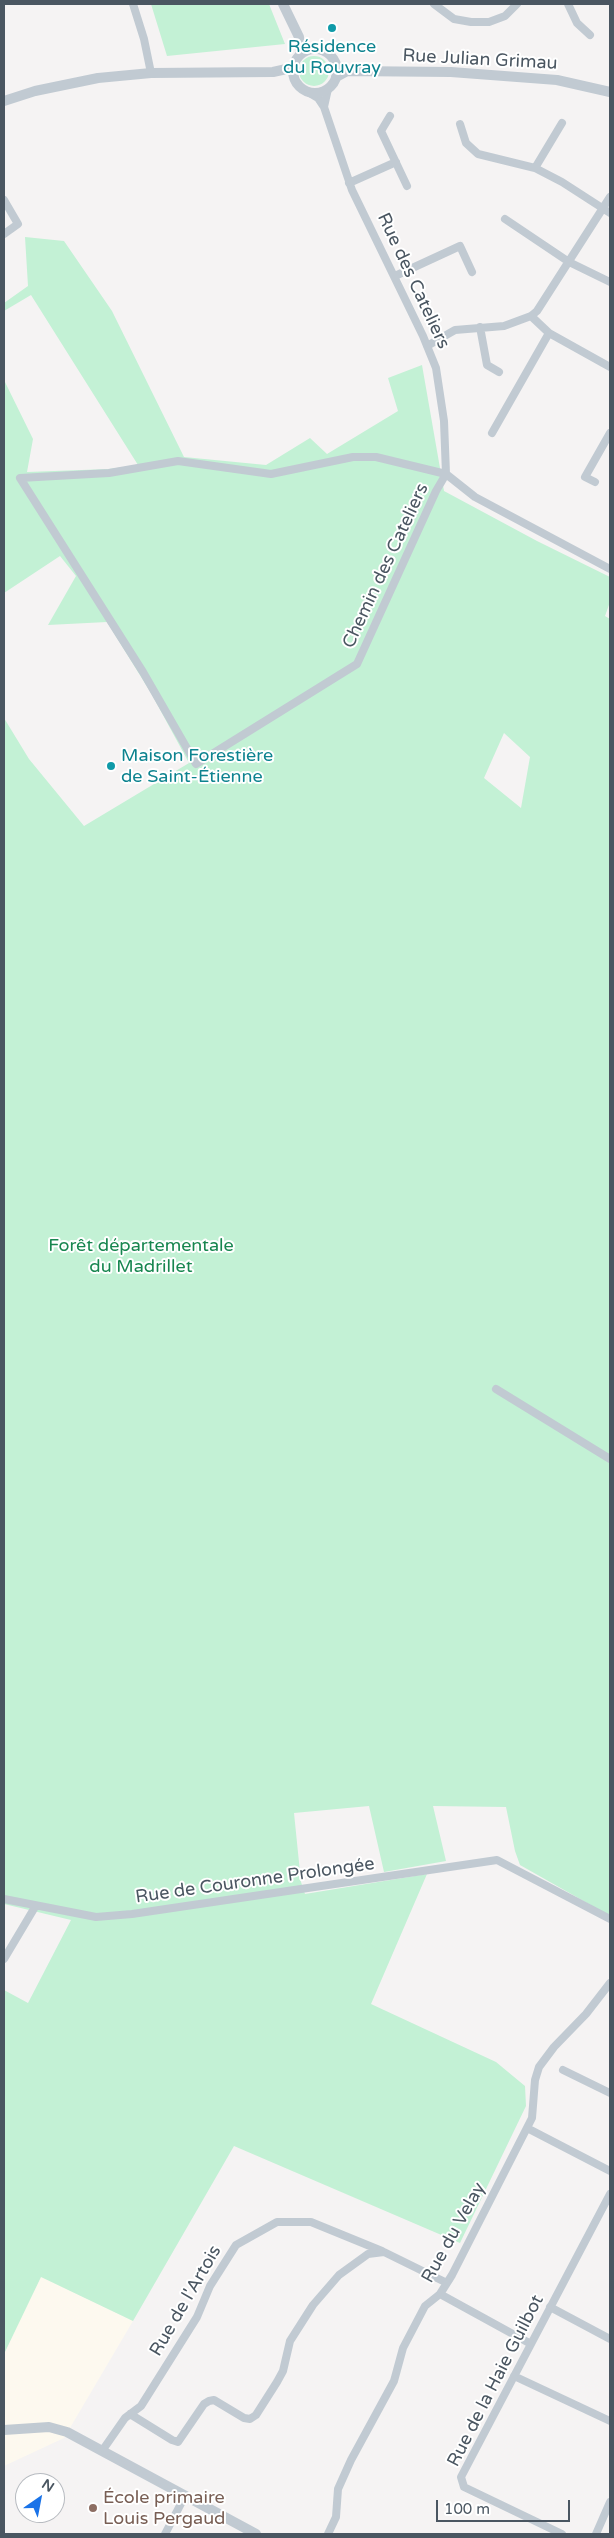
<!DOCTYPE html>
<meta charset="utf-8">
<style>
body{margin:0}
#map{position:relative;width:614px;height:2538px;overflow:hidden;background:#f5f3f3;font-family:"Varela Round",sans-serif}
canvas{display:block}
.frame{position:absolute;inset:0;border:5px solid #4a5661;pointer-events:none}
.north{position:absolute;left:15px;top:2473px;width:50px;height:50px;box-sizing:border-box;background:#fff;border:1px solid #b7bbc0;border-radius:50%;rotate:33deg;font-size:14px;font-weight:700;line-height:20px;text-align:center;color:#4a5661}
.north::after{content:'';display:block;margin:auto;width:18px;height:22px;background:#1a73e8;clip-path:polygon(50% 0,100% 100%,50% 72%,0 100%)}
.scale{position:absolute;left:436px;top:2500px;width:134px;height:22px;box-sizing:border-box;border:2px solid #4a5661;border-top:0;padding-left:6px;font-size:15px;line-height:18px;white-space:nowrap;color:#4a5661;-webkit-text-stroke:4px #fff;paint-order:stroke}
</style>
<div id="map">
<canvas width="614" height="2538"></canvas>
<div class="frame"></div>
<div class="north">N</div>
<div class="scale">100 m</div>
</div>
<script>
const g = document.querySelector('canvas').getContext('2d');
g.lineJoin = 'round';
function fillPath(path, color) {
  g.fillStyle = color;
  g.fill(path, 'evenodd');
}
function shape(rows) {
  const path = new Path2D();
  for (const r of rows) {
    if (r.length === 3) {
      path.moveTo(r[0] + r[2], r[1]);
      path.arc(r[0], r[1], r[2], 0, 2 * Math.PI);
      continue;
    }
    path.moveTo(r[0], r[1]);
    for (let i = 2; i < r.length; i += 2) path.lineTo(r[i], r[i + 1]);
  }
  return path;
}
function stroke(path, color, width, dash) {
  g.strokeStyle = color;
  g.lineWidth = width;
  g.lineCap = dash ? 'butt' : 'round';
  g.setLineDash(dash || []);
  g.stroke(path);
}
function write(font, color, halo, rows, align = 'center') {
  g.font = font + ' "Varela Round",sans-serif';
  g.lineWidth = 4;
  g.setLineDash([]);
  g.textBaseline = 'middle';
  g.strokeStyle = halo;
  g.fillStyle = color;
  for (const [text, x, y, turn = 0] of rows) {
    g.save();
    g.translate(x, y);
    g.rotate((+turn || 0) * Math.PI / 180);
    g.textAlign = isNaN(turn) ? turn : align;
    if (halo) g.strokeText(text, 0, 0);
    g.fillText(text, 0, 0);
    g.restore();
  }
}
const commercial = shape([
 [40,2276,133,2321,64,2438,4,2466,4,2354]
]);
const green = shape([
 [151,4,269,4,285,44,167,56],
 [314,71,15],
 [25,237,64,241,112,311,184,457,266,465,310,438,327,454,398,411,388,378,422,365,444,491,537,541,610,577,610,602,605,616,610,619,610,1916,520,1865,515,1851,506,1807,433,1806,446,1861,384,1872,369,1806,294,1813,301,1882,305,1894,427,1874,371,2004,496,2062,525,2086,526,2106,460,2243,234,2146,133,2321,41,2277,4,2354,4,1990,28,2003,71,1920,4,1904,4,718,29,759,84,826,189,763,151,693,107,622,48,625,76,576,60,556,4,593,4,380,33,439,27,472,109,469,138,465,31,295,4,311,4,303,28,286],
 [504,733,530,757,521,808,484,778]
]);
const minor = shape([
 [133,4,144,39,151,73],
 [434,4,454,19,471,22,489,22,505,16,517,4],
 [568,4,577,23,590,35],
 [328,89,324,107,352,190,423,336,436,368,444,421,446,474],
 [308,92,318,98,324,107],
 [390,116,381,131,407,186],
 [460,124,466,143,478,154,535,168,562,182,610,213],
 [535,168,562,123],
 [349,183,396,162],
 [4,200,18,224,4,234],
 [505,219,569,262,610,282],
 [395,276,460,246,472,272],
 [531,316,549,333,610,367],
 [480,327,487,365,499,372],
 [427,346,455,330,504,326,531,316,537,311,610,197],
 [492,433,549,333],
 [446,474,436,491,357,664,196,764,143,672,20,478,109,473,178,461,271,474,353,457,376,457,446,474,475,497,610,569],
 [595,482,585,477,610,433],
 [496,1389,610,1459],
 [4,1899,96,1917,132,1914,497,1860,610,1919],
 [4,1959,35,1907],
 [563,2070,610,2093],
 [527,2128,610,2171],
 [440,2294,531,2344],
 [550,2307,610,2339],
 [514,2376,610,2421],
 [130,2414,172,2440,178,2442,204,2404,209,2401,214,2400,244,2418,250,2419,256,2415,277,2382,283,2371,290,2341,313,2305,339,2275,368,2254,384,2252,447,2283],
 [102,2451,125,2418,141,2406,197,2317,210,2286,236,2245,277,2222,311,2222,382,2251],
 [165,2534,185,2496],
 [328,2534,336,2517,338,2489,351,2460,394,2381,403,2348,425,2306,440,2294,452,2275,532,2118,535,2080,539,2067,554,2047,586,2014,610,1983],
 [562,2534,464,2487,461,2477,610,2194],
 [596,2534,610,2502]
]);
const tertiary = shape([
 [283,4,299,37,301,53,299,56],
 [315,71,22],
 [336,77,347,71,451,72,557,80,610,92],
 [4,101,35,91,98,78,151,73,273,72,291,68,294,63],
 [4,2430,49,2427,67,2432,256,2534]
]);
const markers = [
 [332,28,5,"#0f9aa8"],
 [111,766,5,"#0f9aa8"],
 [93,2508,5,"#8d6e63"]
];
const cultureNames = [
 ["Résidence",332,47],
 ["du Rouvray",332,68],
 ["Maison Forestière",121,756,"left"],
 ["de Saint-Étienne",121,777,"left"]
];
const streetNames = [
 ["Rue Julian Grimau",480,60,3],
 ["Rue des Cateliers",413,281,65],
 ["Chemin des Cateliers",386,566,-65],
 ["Rue de Couronne Prolongée",255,1881,-8],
 ["Rue du Velay",454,2233,-61],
 ["Rue de l'Artois",186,2301,-60],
 ["Rue de la Haie Guilbot",496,2381,-63]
];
const parkNames = [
 ["Forêt départementale",141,1246],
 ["du Madrillet",141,1267]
];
const educationNames = [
 ["École primaire",103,2498],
 ["Louis Pergaud",103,2519]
];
fillPath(commercial, '#fdf9ef');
fillPath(green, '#c3f1d5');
stroke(minor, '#c1cad2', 8);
stroke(tertiary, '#c1cad2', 10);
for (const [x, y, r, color] of markers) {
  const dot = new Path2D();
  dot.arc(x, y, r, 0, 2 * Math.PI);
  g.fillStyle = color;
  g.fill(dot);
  stroke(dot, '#fff', 2);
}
write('18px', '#0d838f', '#fff', cultureNames);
write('18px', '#4a5661', '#fff', streetNames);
write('18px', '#17864f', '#fff', parkNames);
write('18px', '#785e54', '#fff', educationNames, 'left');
</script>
